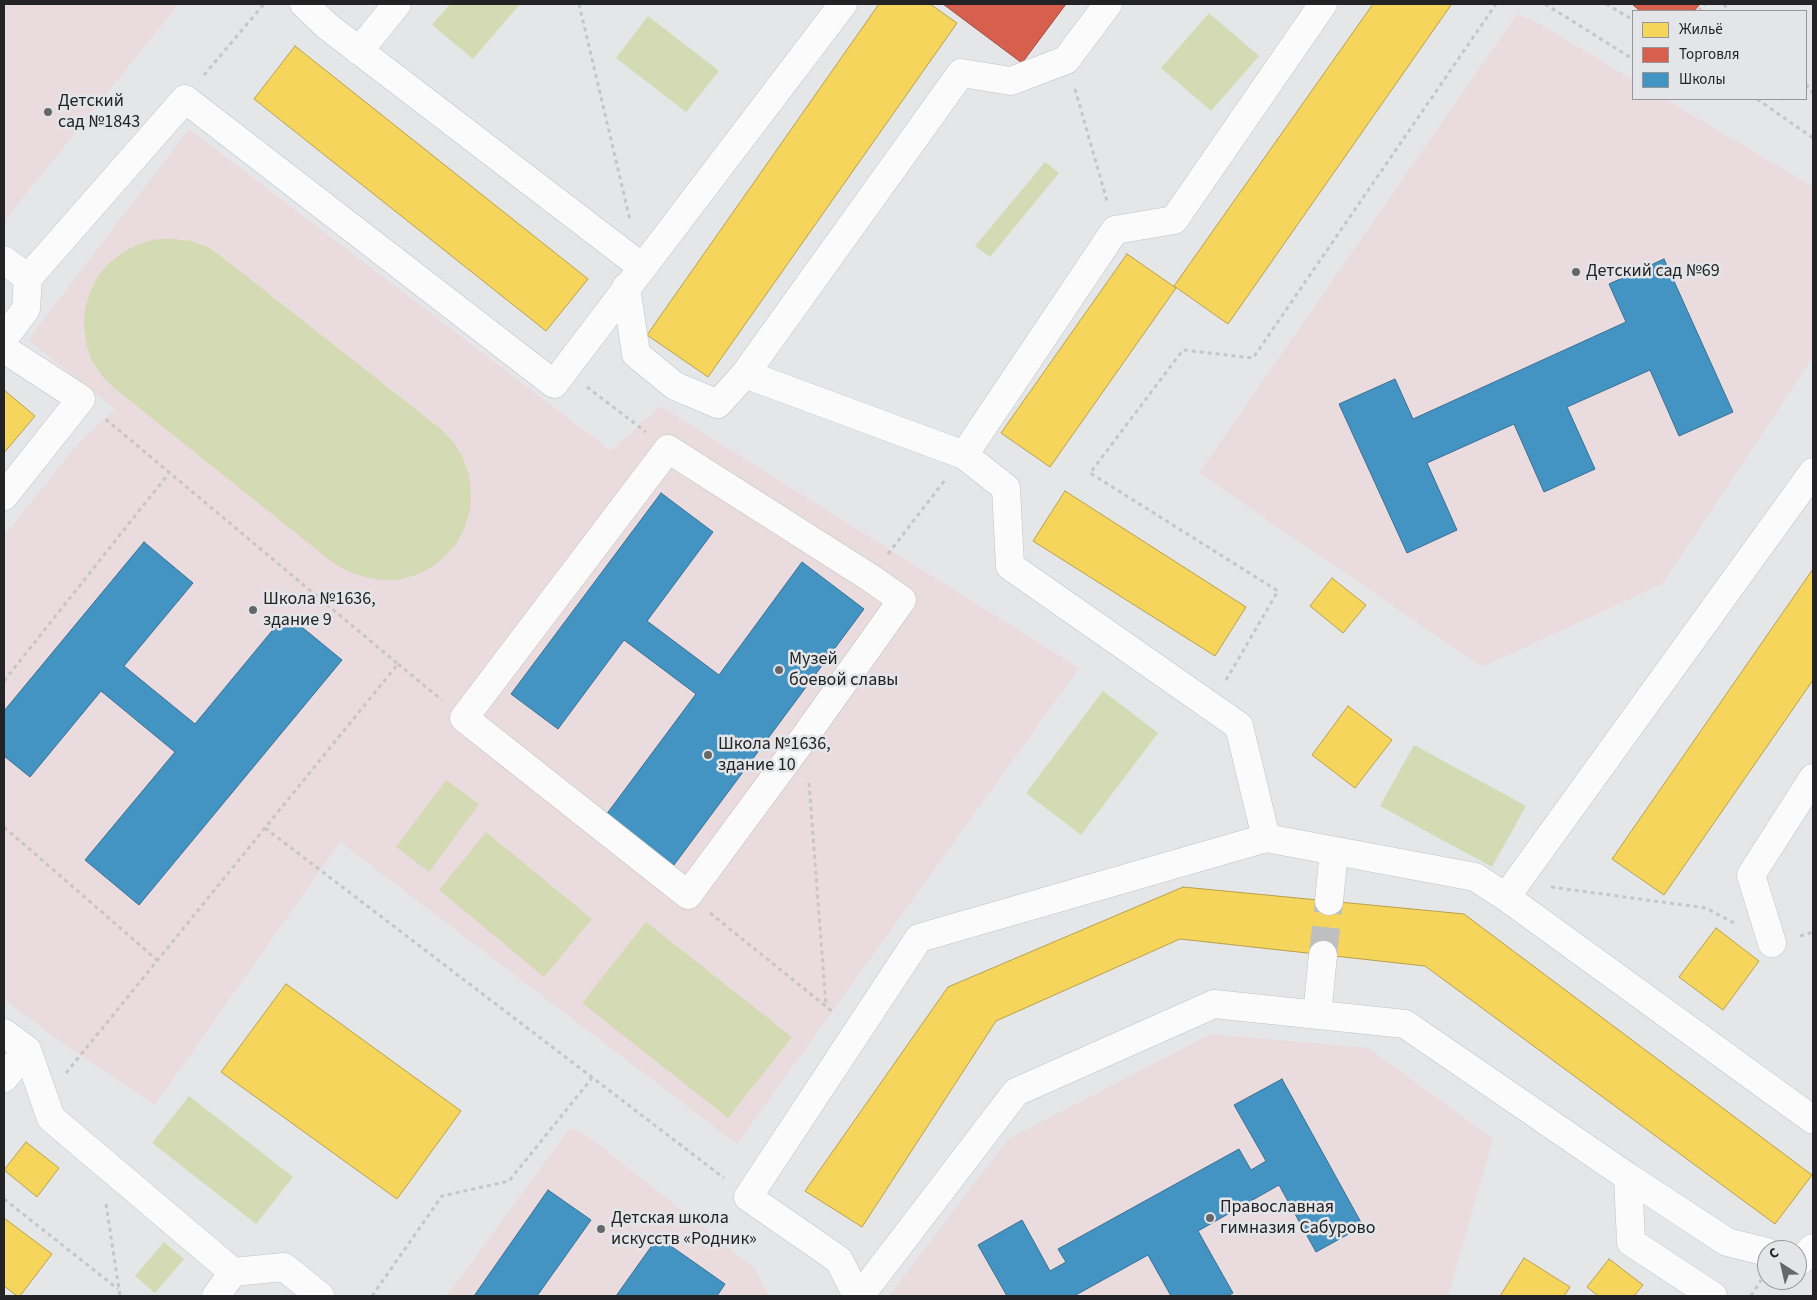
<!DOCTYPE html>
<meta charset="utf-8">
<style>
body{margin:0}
#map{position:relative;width:1817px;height:1300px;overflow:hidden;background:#e5e6e8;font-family:"Source Sans 3",sans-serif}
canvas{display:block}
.frame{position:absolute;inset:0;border:5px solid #232325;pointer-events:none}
.legend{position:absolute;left:1632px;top:10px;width:175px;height:90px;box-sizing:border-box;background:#e4e5e9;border:1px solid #97979b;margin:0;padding:6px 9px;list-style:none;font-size:15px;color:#232325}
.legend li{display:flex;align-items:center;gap:10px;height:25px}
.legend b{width:25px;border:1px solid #97979b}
.north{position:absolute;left:1757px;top:1240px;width:50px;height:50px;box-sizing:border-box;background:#e4e5e9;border:1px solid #97979b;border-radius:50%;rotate:325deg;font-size:14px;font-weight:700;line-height:20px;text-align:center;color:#232325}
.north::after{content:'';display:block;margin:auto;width:18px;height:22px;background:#676769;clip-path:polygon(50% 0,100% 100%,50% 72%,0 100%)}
</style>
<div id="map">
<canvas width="1817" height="1300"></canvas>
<div class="frame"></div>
<ul class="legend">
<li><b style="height:14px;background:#f6d55c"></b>Жильё</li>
<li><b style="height:14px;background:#d6604d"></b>Торговля</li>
<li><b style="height:14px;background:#4393c3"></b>Школы</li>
</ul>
<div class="north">С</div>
</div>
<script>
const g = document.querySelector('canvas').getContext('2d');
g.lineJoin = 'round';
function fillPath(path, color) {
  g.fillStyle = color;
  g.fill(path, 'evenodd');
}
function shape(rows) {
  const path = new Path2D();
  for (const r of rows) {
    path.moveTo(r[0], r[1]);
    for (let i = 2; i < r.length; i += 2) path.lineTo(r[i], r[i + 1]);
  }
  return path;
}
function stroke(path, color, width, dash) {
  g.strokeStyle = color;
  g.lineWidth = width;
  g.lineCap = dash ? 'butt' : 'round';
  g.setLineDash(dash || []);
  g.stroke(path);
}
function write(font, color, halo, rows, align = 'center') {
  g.font = font + ' "Source Sans 3",sans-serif';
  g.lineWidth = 5;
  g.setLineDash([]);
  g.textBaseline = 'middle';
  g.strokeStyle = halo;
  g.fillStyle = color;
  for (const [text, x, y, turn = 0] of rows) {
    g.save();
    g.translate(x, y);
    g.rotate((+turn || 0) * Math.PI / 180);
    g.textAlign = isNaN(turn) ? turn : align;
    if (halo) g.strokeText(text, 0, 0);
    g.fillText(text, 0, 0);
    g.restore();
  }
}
const education = shape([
 [4,4,179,4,4,221],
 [1517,14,1538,23,1633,80,1633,99,1665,99,1813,187,1813,357,1662,584,1482,667,1199,473],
 [189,129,611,451,660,406,1079,668,737,1144,340,842,155,1105,65,1045,4,999,4,536,81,440,115,409,28,340],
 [1211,1034,1368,1048,1493,1139,1448,1296,889,1296,1008,1139],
 [570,1128,589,1137,754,1268,769,1296,447,1296]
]);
const green = shape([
 [450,4,520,4,473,59,432,25],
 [1209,13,1259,56,1211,111,1161,68],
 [648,16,719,71,686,112,616,58],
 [1045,162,1059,173,990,257,975,246],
 [156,239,174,239,191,241,208,247,222,257,442,430,454,443,463,458,469,475,471,492,470,510,465,527,457,543,445,556,432,567,416,575,399,580,381,580,364,577,347,571,332,562,114,388,102,376,92,361,86,344,84,326,85,309,90,292,98,276,109,263,123,252,139,244],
 [1103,691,1158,733,1081,835,1026,793],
 [1414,745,1526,806,1492,867,1380,806],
 [446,780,479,804,429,872,396,847],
 [486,832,592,919,544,977,439,890],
 [646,922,792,1037,728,1118,582,1003],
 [189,1096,293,1177,256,1224,152,1143],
 [164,1242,184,1259,155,1293,135,1276]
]);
const homes = shape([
 [879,4,930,4,957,23,708,377,647,335,879,4],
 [1373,4,1449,4,1451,5,1228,324,1174,286,1373,4],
 [295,46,588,279,546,331,254,99,295,46],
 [1127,254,1176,288,1050,467,1001,433,1127,254],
 [4,390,35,416,4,453,4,390],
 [1065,491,1246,607,1215,656,1033,541,1065,491],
 [1813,569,1813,680,1664,895,1612,859,1813,569],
 [1332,578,1366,605,1343,633,1310,606,1332,578],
 [1348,706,1392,740,1355,788,1312,755,1348,706],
 [1183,887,1464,914,1812,1175,1775,1224,1425,966,1180,939,996,1021,862,1227,805,1191,948,987,1183,887],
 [1716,928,1759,961,1723,1010,1679,977,1716,928],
 [286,984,461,1111,397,1199,221,1072,286,984],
 [26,1142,59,1168,37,1197,4,1170,26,1142],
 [4,1218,52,1254,20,1296,17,1296,4,1286,4,1218],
 [1524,1258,1570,1287,1564,1296,1500,1296,1524,1258],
 [1609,1259,1643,1285,1634,1296,1598,1296,1587,1287,1609,1259]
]);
const shops = shape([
 [943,4,1066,4,1022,63,943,4],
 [1632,4,1700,4,1694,11,1640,11,1632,4]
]);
const schools = shape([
 [1664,259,1733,412,1679,436,1650,370,1567,407,1595,469,1544,492,1514,424,1427,463,1457,530,1407,553,1339,404,1395,379,1413,419,1626,322,1609,284,1664,259],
 [661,493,713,532,647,621,719,675,802,562,864,609,668,873,600,823,696,694,624,640,558,729,511,694,661,493],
 [144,542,193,583,124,666,195,724,286,614,342,660,139,905,85,860,175,752,101,691,30,777,4,756,4,711,144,542],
 [1282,1079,1363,1226,1316,1252,1279,1185,1198,1231,1233,1293,1227,1296,1171,1296,1148,1255,1074,1296,1007,1296,978,1245,1022,1220,1050,1271,1066,1262,1058,1249,1239,1149,1251,1170,1266,1161,1234,1105,1282,1079],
 [548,1190,591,1220,537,1296,474,1296,548,1190],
 [658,1237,725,1284,717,1296,616,1296,658,1237]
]);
const minorTunnel = shape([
 [1323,955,1329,901]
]);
const path = shape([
 [579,4,630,220],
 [1545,4,1633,59],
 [1606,4,1633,20],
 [1724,4,1728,11],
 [1698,11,1705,4],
 [204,75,264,4],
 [1806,84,1813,93],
 [1075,89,1107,201],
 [1757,99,1813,138],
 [1782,99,1783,99],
 [587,387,646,432],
 [888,554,945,480],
 [398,664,442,700],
 [1226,680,1278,591,1090,473,1183,350,1253,358,1496,4],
 [4,681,169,473],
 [809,783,826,1006],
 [4,827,157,960],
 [265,828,724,1178],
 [1551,887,1706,908,1734,923],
 [710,913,833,1012],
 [1800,936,1813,932],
 [66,1073,398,664,103,417],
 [4,1199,118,1289],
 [106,1204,120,1296],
 [372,1296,442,1196,509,1181,592,1078],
 [1751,1296,1761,1280]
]);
const minor = shape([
 [304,4,327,26,642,267],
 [1323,4,1174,220,1115,230,964,455,1006,488,1010,566,1239,726,1266,838,1475,877,1506,897,1813,472],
 [359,51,397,4],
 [4,260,28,278,26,309,4,338],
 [28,278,185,99,554,384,843,4],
 [626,287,636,354,675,386,718,404,745,374,961,73,1011,81,1066,60,1108,4],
 [4,349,81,399,4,496],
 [745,374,964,455],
 [668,449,869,577,902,600,806,735,688,895,464,718,668,449],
 [1506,897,1813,1120],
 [1329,901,1334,851],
 [1772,943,1751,875,1813,778],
 [1317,1015,1323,955],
 [4,1033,27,1050,4,1078],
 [27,1050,51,1118,233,1272,216,1296],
 [1797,1259,1801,1260,1813,1248],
 [233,1272,284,1267,320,1296],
 [857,1296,839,1260,748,1197,919,938,1266,838],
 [860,1296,1016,1092,1214,1004,1405,1024,1628,1177],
 [1713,1296,1631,1242,1628,1177,1727,1242,1767,1252]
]);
const markers = [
 [48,112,5,"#676769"],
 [1576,272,5,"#676769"],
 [253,610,5,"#676769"],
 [779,670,5,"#676769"],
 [708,755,5,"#676769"],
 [1210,1218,5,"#676769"],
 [601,1229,5,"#676769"]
];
const poiNames = [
 ["Детский",58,102],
 ["сад №1843",58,123],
 ["Детский сад №69",1586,272],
 ["Школа №1636,",263,600],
 ["здание 9",263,621],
 ["Музей",789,660],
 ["боевой славы",789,681],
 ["Школа №1636,",718,745],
 ["здание 10",718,766],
 ["Православная",1220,1208],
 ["гимназия Сабурово",1220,1229],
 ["Детская школа",611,1219],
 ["искусств «Родник»",611,1240]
];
fillPath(education, '#eadcde');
fillPath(green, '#d4dbb4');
fillPath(homes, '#f6d55c');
stroke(homes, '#b7a04c', 1);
fillPath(shops, '#d6604d');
stroke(shops, '#a04e41', 1);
fillPath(schools, '#4393c3');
stroke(schools, '#397194', 1);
stroke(minorTunnel, '#bebfc1', 28, [28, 14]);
stroke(minor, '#c1c2c3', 29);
stroke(path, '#c6c6c7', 3, [4, 4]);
stroke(minor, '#fbfbfc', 28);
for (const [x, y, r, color] of markers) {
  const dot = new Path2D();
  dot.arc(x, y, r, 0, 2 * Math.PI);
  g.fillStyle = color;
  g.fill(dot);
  stroke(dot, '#e4e5e9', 2);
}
write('18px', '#232325', '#e4e5e9', poiNames, 'left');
</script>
